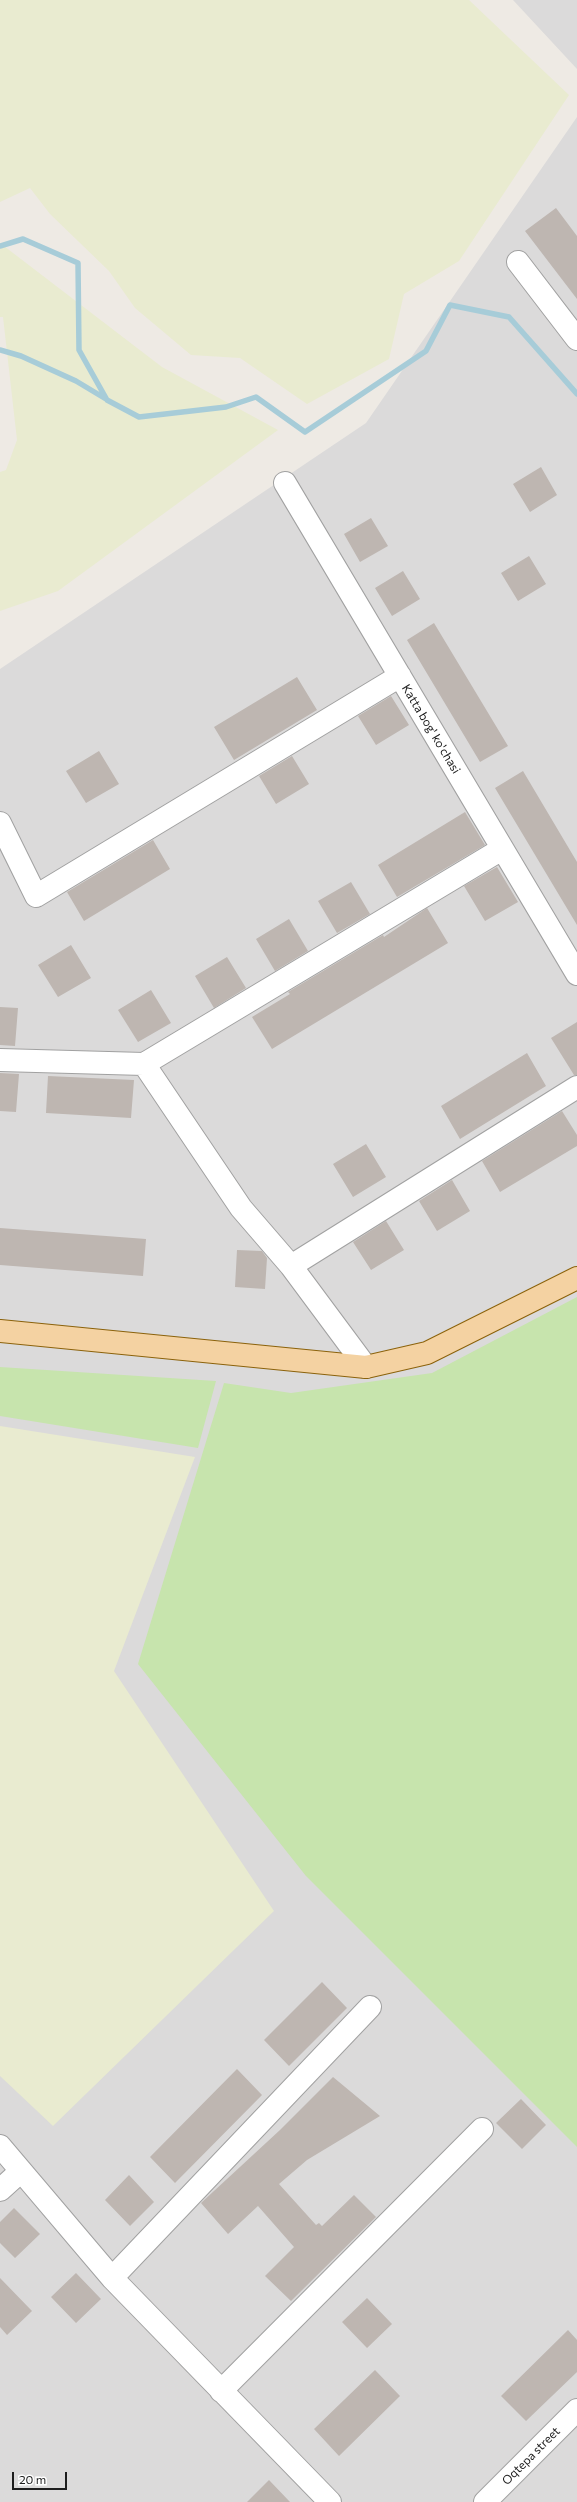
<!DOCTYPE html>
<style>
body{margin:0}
#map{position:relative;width:577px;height:2502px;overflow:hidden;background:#eeeae4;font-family:Commissioner,sans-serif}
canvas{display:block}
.scale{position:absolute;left:12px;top:2472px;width:55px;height:18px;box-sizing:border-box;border:2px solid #1d1d1d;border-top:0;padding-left:5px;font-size:12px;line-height:14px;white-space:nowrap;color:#1d1d1d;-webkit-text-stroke:3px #fff;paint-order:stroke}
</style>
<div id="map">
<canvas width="577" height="2502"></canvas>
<div class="scale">20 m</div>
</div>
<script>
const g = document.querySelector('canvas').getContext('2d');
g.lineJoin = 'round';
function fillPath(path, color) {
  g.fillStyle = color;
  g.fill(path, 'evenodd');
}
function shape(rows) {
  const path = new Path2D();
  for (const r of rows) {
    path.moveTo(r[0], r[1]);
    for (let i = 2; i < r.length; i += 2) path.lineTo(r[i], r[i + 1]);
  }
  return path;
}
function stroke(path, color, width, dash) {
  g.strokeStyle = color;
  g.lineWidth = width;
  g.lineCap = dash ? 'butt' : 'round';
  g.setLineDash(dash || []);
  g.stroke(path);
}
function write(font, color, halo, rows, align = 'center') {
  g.font = font + ' Commissioner,sans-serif';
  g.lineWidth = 3.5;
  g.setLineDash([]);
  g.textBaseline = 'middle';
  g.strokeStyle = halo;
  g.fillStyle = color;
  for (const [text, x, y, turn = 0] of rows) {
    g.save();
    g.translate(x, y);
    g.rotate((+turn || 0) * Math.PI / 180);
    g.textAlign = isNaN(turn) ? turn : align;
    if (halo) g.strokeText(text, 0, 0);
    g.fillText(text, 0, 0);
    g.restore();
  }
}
const residential = shape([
 [513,0,577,0,577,69],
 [577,117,577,2502,0,2502,0,669,366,423]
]);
const farmland = shape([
 [0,0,469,0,569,95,459,261,404,294,389,359,307,404,240,358,191,355,135,308,109,271,50,214,30,188,0,202],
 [0,243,162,367,278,430,58,591,0,611,0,472,6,470,17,440,3,317,0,317],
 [0,1426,195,1457,114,1671,274,1911,53,2126,0,2076]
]);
const grass = shape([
 [577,1297,577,2147,306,1876,138,1664,224,1383,291,1393,432,1373],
 [0,1367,216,1381,198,1448,0,1416]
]);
const stream = shape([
 [0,246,23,239,78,263,79,350,107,400,139,417,226,407,256,397,305,432,426,351,450,305,509,317,577,394],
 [0,350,21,356,76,381,106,399]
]);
const building = shape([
 [556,208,577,236,577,299,525,231],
 [541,467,557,495,530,512,513,484],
 [371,518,388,546,360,562,344,534],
 [529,556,546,584,518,601,501,573],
 [403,571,420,599,392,616,375,588],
 [434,623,508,746,480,762,407,640],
 [297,677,317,710,234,760,214,727],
 [391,696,409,725,376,745,358,716],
 [99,751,119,784,86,803,66,771],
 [292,756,309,784,276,804,259,776],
 [523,771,577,862,577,925,495,788],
 [465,812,485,845,397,897,378,865],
 [153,840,170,869,84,921,67,892],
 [497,867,518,902,485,921,464,886],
 [351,882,370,914,337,933,318,901],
 [427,908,448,943,272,1049,252,1017,290,994,288,992,383,935,384,937],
 [289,919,308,951,275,971,256,939],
 [71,945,91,978,58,997,38,965],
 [227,957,246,988,214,1008,195,976],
 [151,990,171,1023,138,1042,118,1010],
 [0,1007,18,1008,15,1046,0,1045],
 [577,1022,577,1075,574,1075,551,1038],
 [527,1053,546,1086,460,1139,441,1106],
 [0,1073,19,1074,16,1112,0,1111],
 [48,1076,134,1080,131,1118,46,1113],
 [562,1111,577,1135,577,1146,500,1192,482,1161],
 [366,1144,386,1177,353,1197,333,1164],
 [452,1180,470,1211,437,1231,419,1201],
 [386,1221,404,1250,371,1270,353,1242],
 [0,1228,146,1239,143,1276,0,1265],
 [237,1250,262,1251,267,1258,265,1289,235,1287],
 [322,1982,347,2008,289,2066,264,2040],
 [237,2069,262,2095,175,2183,150,2157],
 [333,2077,380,2116,307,2160,279,2184,316,2225,319,2223,322,2226,354,2195,376,2217,291,2301,265,2276,294,2247,258,2206,228,2234,201,2203,280,2130],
 [521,2099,546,2125,522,2149,496,2123],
 [129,2175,154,2202,130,2226,105,2200],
 [14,2208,40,2234,15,2258,0,2243,0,2222],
 [76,2273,101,2299,76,2323,51,2297],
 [0,2278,32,2311,7,2335,0,2327],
 [367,2298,392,2324,367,2348,342,2322],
 [568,2330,577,2340,577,2372,526,2421,501,2396],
 [375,2370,400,2396,339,2456,314,2429],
 [269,2480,290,2502,247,2502]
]);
const minor = shape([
 [518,262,577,339],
 [285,483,577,974],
 [0,823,36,896,400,676],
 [0,1060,144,1064,502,849],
 [144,1064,241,1208,291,1266,366,1367],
 [291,1266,577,1087],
 [0,2146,112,2278,330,2502],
 [0,2190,21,2171],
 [112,2278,370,2007],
 [221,2391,482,2129],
 [485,2502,577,2410]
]);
const major = shape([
 [0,1331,366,1367,427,1353,577,1278]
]);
const streetNames = [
 ["Katta bog' ko'chasi",431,729,59],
 ["Oqtepa street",531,2456,-45]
];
fillPath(residential, '#dbdada');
fillPath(farmland, '#e9ebd0');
fillPath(grass, '#c7e4ad');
stroke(stream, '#a7ccd8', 5.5);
fillPath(building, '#beb6b1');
stroke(minor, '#a1a1a1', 24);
stroke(major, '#8b620b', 24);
stroke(minor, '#fff', 22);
stroke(major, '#f4d2a2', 22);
write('12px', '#1d1d1d', '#fff', streetNames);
</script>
